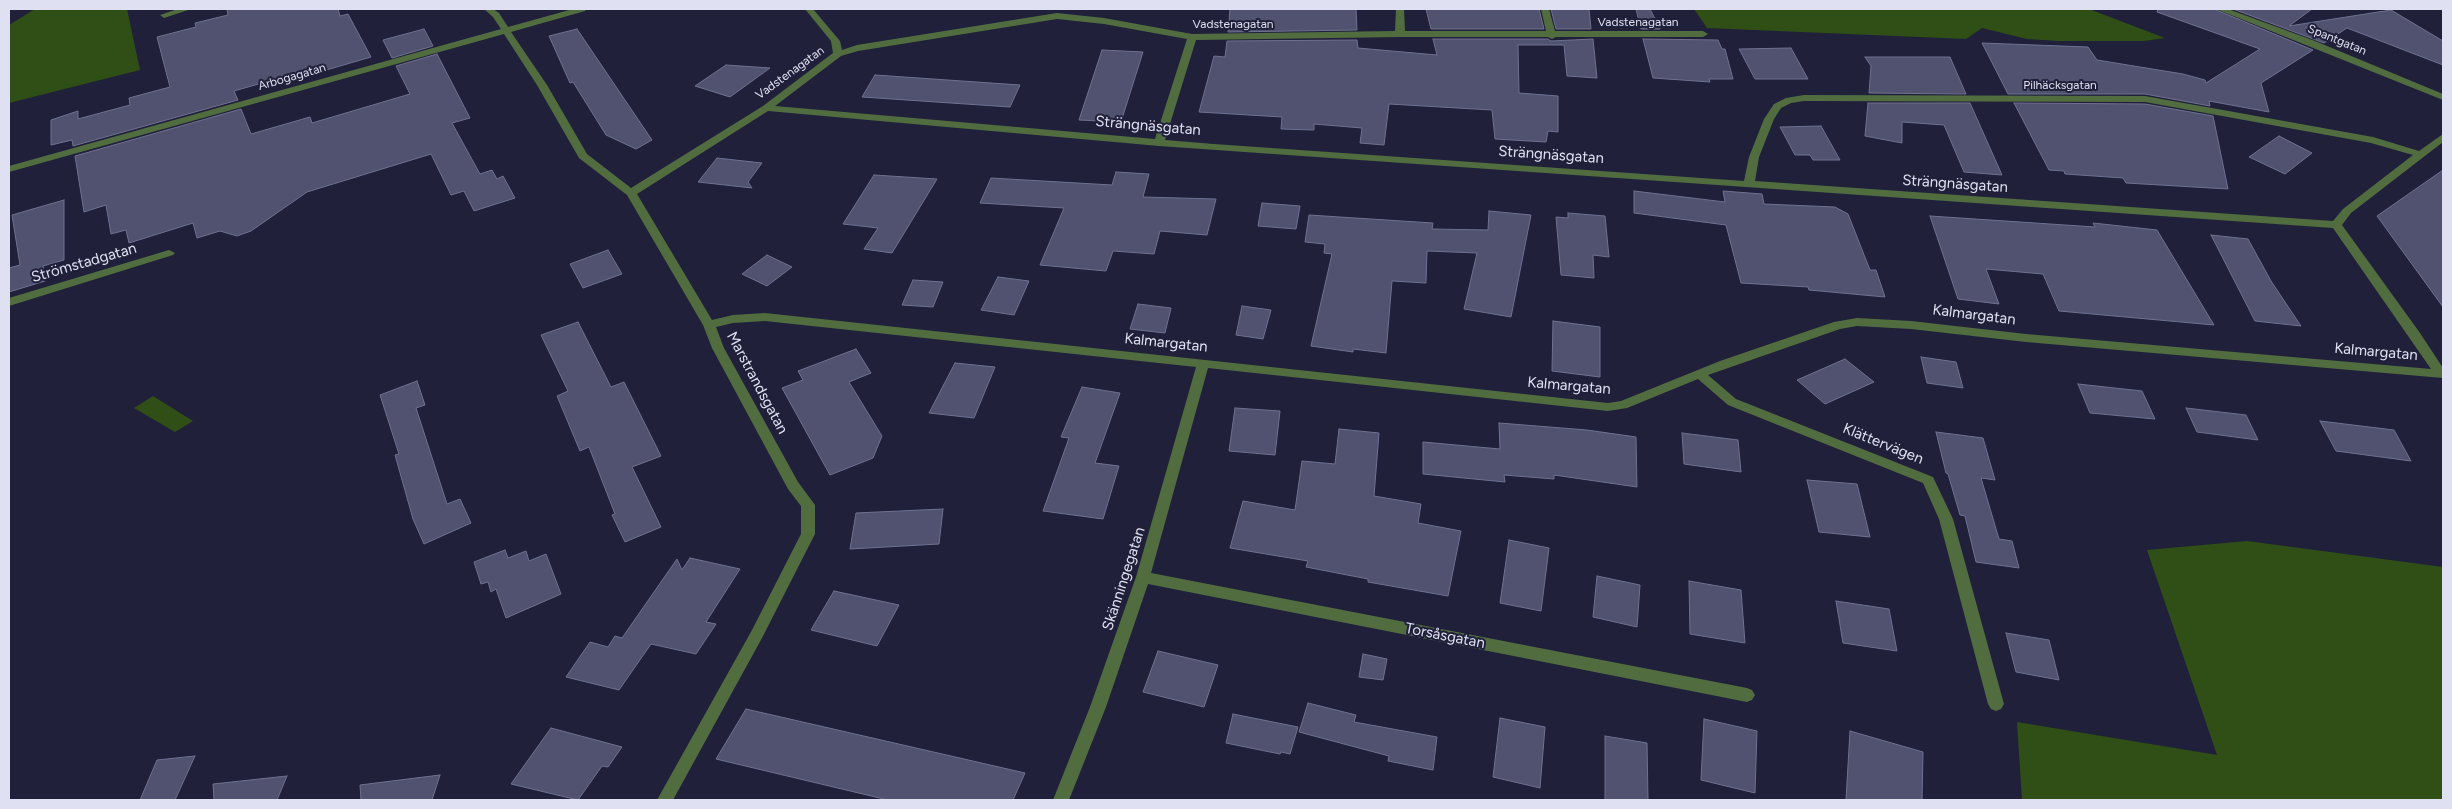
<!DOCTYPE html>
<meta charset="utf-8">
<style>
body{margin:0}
#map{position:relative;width:2452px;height:809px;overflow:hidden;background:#20203a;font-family:Figtree,sans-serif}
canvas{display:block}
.frame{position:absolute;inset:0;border:10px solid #dfe1f2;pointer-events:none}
</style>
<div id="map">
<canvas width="2452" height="809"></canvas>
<div class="frame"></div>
</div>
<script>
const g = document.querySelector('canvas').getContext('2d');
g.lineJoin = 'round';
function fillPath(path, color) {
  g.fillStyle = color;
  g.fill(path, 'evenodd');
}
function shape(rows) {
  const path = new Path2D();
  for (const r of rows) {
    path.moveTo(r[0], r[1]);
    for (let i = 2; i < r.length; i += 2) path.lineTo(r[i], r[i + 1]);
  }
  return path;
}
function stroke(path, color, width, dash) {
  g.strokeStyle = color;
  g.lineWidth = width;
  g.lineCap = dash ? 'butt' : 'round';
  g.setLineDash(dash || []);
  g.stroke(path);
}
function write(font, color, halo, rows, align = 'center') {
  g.font = font + ' Figtree,sans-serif';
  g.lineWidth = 4;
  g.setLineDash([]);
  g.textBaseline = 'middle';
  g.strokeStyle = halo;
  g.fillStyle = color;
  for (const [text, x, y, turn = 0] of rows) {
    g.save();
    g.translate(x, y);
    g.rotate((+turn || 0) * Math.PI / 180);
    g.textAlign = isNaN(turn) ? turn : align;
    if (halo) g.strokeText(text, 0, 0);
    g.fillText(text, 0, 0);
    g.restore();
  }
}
const green = shape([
 [35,9,127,9,140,70,9,103,9,25],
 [1694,9,2089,9,2165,38,2144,41,2058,41,2027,39,1982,28,1966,39,1707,28],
 [153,396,193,421,175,432,134,408],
 [2247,541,2443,567,2443,800,2022,800,2017,722,2217,755,2147,550]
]);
const building = shape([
 [227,9,338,9,340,16,348,14,371,57,285,82,283,77,234,91,238,100,73,146,72,140,51,145,51,120,78,111,78,119,130,105,129,98,170,87,157,37,196,27,195,23,228,15,227,9],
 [1230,9,1356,9,1357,30,1228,32,1230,9],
 [1426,9,1539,9,1544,29,1431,29,1426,9],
 [1551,9,1589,9,1591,29,1556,29,1551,9],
 [1636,9,1650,9,1660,29,1641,29,1636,9],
 [2158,9,2214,9,2313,50,2261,83,2269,112,2209,101,2210,106,2145,94,2008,94,1982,43,2088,47,2097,60,2183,74,2205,80,2206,83,2260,49,2157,12,2158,9],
 [2233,9,2312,9,2289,26,2391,10,2443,41,2443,65,2347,28,2324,43,2233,9],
 [424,29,433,46,392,58,383,40,424,29],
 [577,29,652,140,636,149,606,135,573,82,570,83,549,36,577,29],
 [1433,39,1548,39,1551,41,1593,39,1597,78,1567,76,1564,45,1518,45,1519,93,1558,96,1558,132,1548,131,1546,142,1495,139,1492,110,1389,104,1384,145,1360,143,1362,128,1314,124,1314,130,1281,129,1282,117,1199,112,1214,56,1225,57,1227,41,1357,40,1358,48,1437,55,1433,39],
 [1643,39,1718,40,1722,49,1725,49,1733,79,1709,79,1710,82,1653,78,1643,39],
 [1791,48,1808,79,1755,79,1739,49,1791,48],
 [1102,50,1143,52,1121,122,1079,120,1102,50],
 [437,54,470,118,452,123,480,174,492,170,497,179,503,176,515,198,474,211,464,191,451,195,431,154,307,192,251,231,237,236,220,231,197,238,193,223,129,243,126,230,111,234,106,205,84,212,75,156,241,109,251,134,310,117,312,123,410,94,396,66,437,54],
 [1865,57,1950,57,1966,94,1869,93,1871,66,1865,57],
 [726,65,770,68,730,97,695,86,726,65],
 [875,75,1020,85,1010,107,862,97,875,75],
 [1868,103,1970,103,2002,175,1964,172,1944,125,1902,122,1902,143,1865,136,1868,103],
 [2014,103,2145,104,2213,116,2228,189,2126,183,2123,178,2065,174,2064,171,2049,170,2014,103],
 [1821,126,1840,160,1813,160,1810,155,1795,155,1780,127,1821,126],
 [2279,136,2312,153,2285,174,2249,157,2279,136],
 [717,158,762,163,748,182,752,188,698,182,717,158],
 [2443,170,2443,307,2377,216,2443,170],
 [1116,172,1149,174,1143,197,1216,199,1207,235,1160,231,1154,254,1113,251,1106,271,1040,265,1064,208,980,203,991,178,1112,185,1116,172],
 [874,175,937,179,892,253,864,249,878,228,843,224,874,175],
 [1634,191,1725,202,1723,191,1762,194,1764,204,1835,207,1848,214,1870,270,1876,270,1885,297,1809,290,1808,287,1741,283,1726,225,1634,213,1634,191],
 [64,200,64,260,43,266,45,281,9,292,9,268,20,265,12,215,64,200],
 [1262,203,1300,206,1296,229,1258,226,1262,203],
 [1489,211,1531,215,1511,317,1464,309,1477,253,1427,251,1426,283,1392,281,1386,353,1353,349,1353,352,1311,346,1332,254,1324,253,1325,244,1305,242,1309,215,1433,223,1432,229,1488,230,1489,211],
 [1568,213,1605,216,1609,257,1593,255,1594,278,1561,275,1556,217,1568,218,1568,213],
 [1930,216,2095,227,2093,223,2157,230,2214,325,2059,311,2043,274,1986,269,1999,304,1958,299,1930,216],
 [2211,235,2248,239,2271,281,2301,326,2255,321,2211,235],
 [608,250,622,274,583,288,570,264,608,250],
 [767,255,792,267,767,286,742,274,767,255],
 [998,277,1029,281,1014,315,981,310,998,277],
 [913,280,943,282,933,307,902,305,913,280],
 [1138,304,1171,308,1165,333,1130,329,1138,304],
 [1242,306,1271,310,1263,339,1236,335,1242,306],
 [1553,321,1600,327,1600,377,1552,371,1553,321],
 [578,322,611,387,624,382,661,456,632,467,661,527,625,542,612,515,615,514,589,447,580,451,557,396,568,391,541,335,578,322],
 [856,349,871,373,849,382,882,436,873,458,830,475,782,388,803,380,798,371,856,349],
 [1921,357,1956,362,1963,388,1927,383,1921,357],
 [1845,359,1874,382,1825,404,1797,380,1845,359],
 [955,363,995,367,974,418,929,413,955,363],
 [417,381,425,405,416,408,447,504,460,499,471,523,424,544,413,519,395,455,399,454,380,395,417,381],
 [2078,384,2142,391,2155,419,2090,413,2078,384],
 [1082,387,1120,393,1095,463,1119,466,1103,519,1043,511,1069,438,1061,437,1082,387],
 [1235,408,1280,411,1275,455,1229,451,1235,408],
 [2186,408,2246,415,2258,440,2197,432,2186,408],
 [2320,421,2394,430,2411,461,2336,451,2320,421],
 [1499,423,1587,430,1636,437,1637,487,1554,475,1554,479,1504,475,1505,482,1423,474,1423,442,1500,449,1499,423],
 [1339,429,1379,433,1374,496,1421,504,1418,523,1461,531,1448,596,1368,582,1368,579,1306,567,1308,561,1230,548,1243,501,1295,510,1302,461,1335,464,1339,429],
 [1936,432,1983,438,1995,480,1981,478,1999,539,2012,541,2019,568,1976,562,1965,516,1960,515,1948,474,1946,473,1936,432],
 [1682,433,1738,440,1741,472,1684,464,1682,433],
 [1807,480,1857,484,1870,537,1819,532,1807,480],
 [943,509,939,544,850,549,856,513,943,509],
 [1509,540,1549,548,1541,611,1500,603,1509,540],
 [505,550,508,558,526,551,529,561,546,554,561,594,506,618,496,589,491,592,488,582,481,584,474,562,505,550],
 [690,558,740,569,706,622,716,624,696,654,651,644,619,690,566,677,590,642,608,647,615,636,622,638,677,559,682,570,690,558],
 [1597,576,1640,585,1637,627,1593,617,1597,576],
 [1689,581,1741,590,1745,643,1690,634,1689,581],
 [834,591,899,605,877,646,811,630,834,591],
 [1836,601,1889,609,1897,651,1843,643,1836,601],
 [2006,633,2049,640,2059,680,2016,672,2006,633],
 [1158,651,1218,665,1204,707,1143,692,1158,651],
 [1363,654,1387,659,1383,680,1359,677,1363,654],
 [1308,703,1356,715,1354,722,1437,737,1433,770,1388,761,1389,756,1299,732,1308,703],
 [746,709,1025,773,1013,800,888,800,716,759,746,709],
 [1233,714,1298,727,1290,754,1281,752,1280,754,1226,743,1233,714],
 [1500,718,1545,727,1540,788,1493,777,1500,718],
 [1704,719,1757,731,1755,793,1701,780,1704,719],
 [551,728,622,747,608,767,602,766,578,800,511,784,551,728],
 [1850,731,1923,752,1922,800,1846,800,1850,731],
 [1605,736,1647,743,1648,800,1605,800,1605,736],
 [195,756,175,800,140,800,157,760,195,756],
 [440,775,432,800,361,800,360,785,440,775],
 [287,776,277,800,214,800,213,784,287,776]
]);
const minor = shape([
 [178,9,191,9,164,18,160,15,178,9],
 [484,9,493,9,499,13,508,27,573,9,586,9,585,11,511,32,547,85,587,154,631,188,763,106,833,53,831,41,805,9,813,9,840,41,842,50,857,45,1057,13,1104,18,1192,34,1395,31,1396,9,1404,9,1405,31,1546,31,1541,9,1549,9,1555,31,1703,31,1708,34,1703,37,1556,37,1552,39,1548,37,1400,37,1196,40,1165,140,1214,144,1744,181,1749,157,1764,119,1774,104,1786,98,1804,95,2145,96,2373,137,2419,151,2443,134,2443,142,2351,213,2342,225,2420,333,2443,368,2443,378,2026,342,1911,329,1857,326,1840,329,1708,375,1736,399,1933,477,1953,519,2004,704,2001,709,1996,711,1991,709,1988,704,1939,519,1923,483,1728,405,1698,379,1627,408,1608,411,1208,368,1151,573,1747,688,1752,690,1755,695,1752,700,1747,702,1148,584,1106,707,1069,800,1053,800,1090,707,1136,577,1196,367,765,321,733,323,716,327,724,348,798,482,815,505,815,534,762,638,673,800,657,800,752,630,801,534,801,506,788,489,712,348,703,325,627,195,579,158,537,85,504,34,9,172,9,166,501,29,493,17,484,9],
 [1057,19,1104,24,1187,39,1155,139,775,106,841,56,858,51,1057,19],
 [1804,101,2145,102,2371,143,2413,155,2343,209,2333,221,1755,181,1759,157,1774,119,1781,108,1791,103,1804,101],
 [768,111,1159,146,2333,228,2431,369,2026,334,1911,321,1857,318,1834,322,1720,361,1621,401,1608,403,765,313,733,315,712,320,637,194,768,111],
 [2216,9,2228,9,2315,41,2443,94,2443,100,2216,9],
 [169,250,175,253,173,255,9,306,9,298,169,250]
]);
const farStreetnames = [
 ["Vadstenagatan",1638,22],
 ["Vadstenagatan",1233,24],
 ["Spantgatan",2337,40,22],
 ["Vadstenagatan",790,73,-36],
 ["Arbogagatan",292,77,-16],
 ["Pilhäcksgatan",2060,85]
];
const streetNames = [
 ["Strängnäsgatan",1148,126,5],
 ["Strängnäsgatan",1551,155,4],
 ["Strängnäsgatan",1955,184,4],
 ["Strömstadgatan",84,263,-16],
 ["Kalmargatan",1974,315,7],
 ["Kalmargatan",1166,343,6],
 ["Kalmargatan",2376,352,5],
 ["Marstrandsgatan",757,383,62],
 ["Kalmargatan",1569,386,5],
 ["Klättervägen",1883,444,22],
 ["Skänningegatan",1124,579,-72],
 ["Torsåsgatan",1445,636,11]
];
fillPath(green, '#2f4f16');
fillPath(building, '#51526f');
stroke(building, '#6f7190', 1);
fillPath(minor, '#516d40');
write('12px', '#dfe1f2', '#20203a', farStreetnames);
write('15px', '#dfe1f2', '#20203a', streetNames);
</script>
